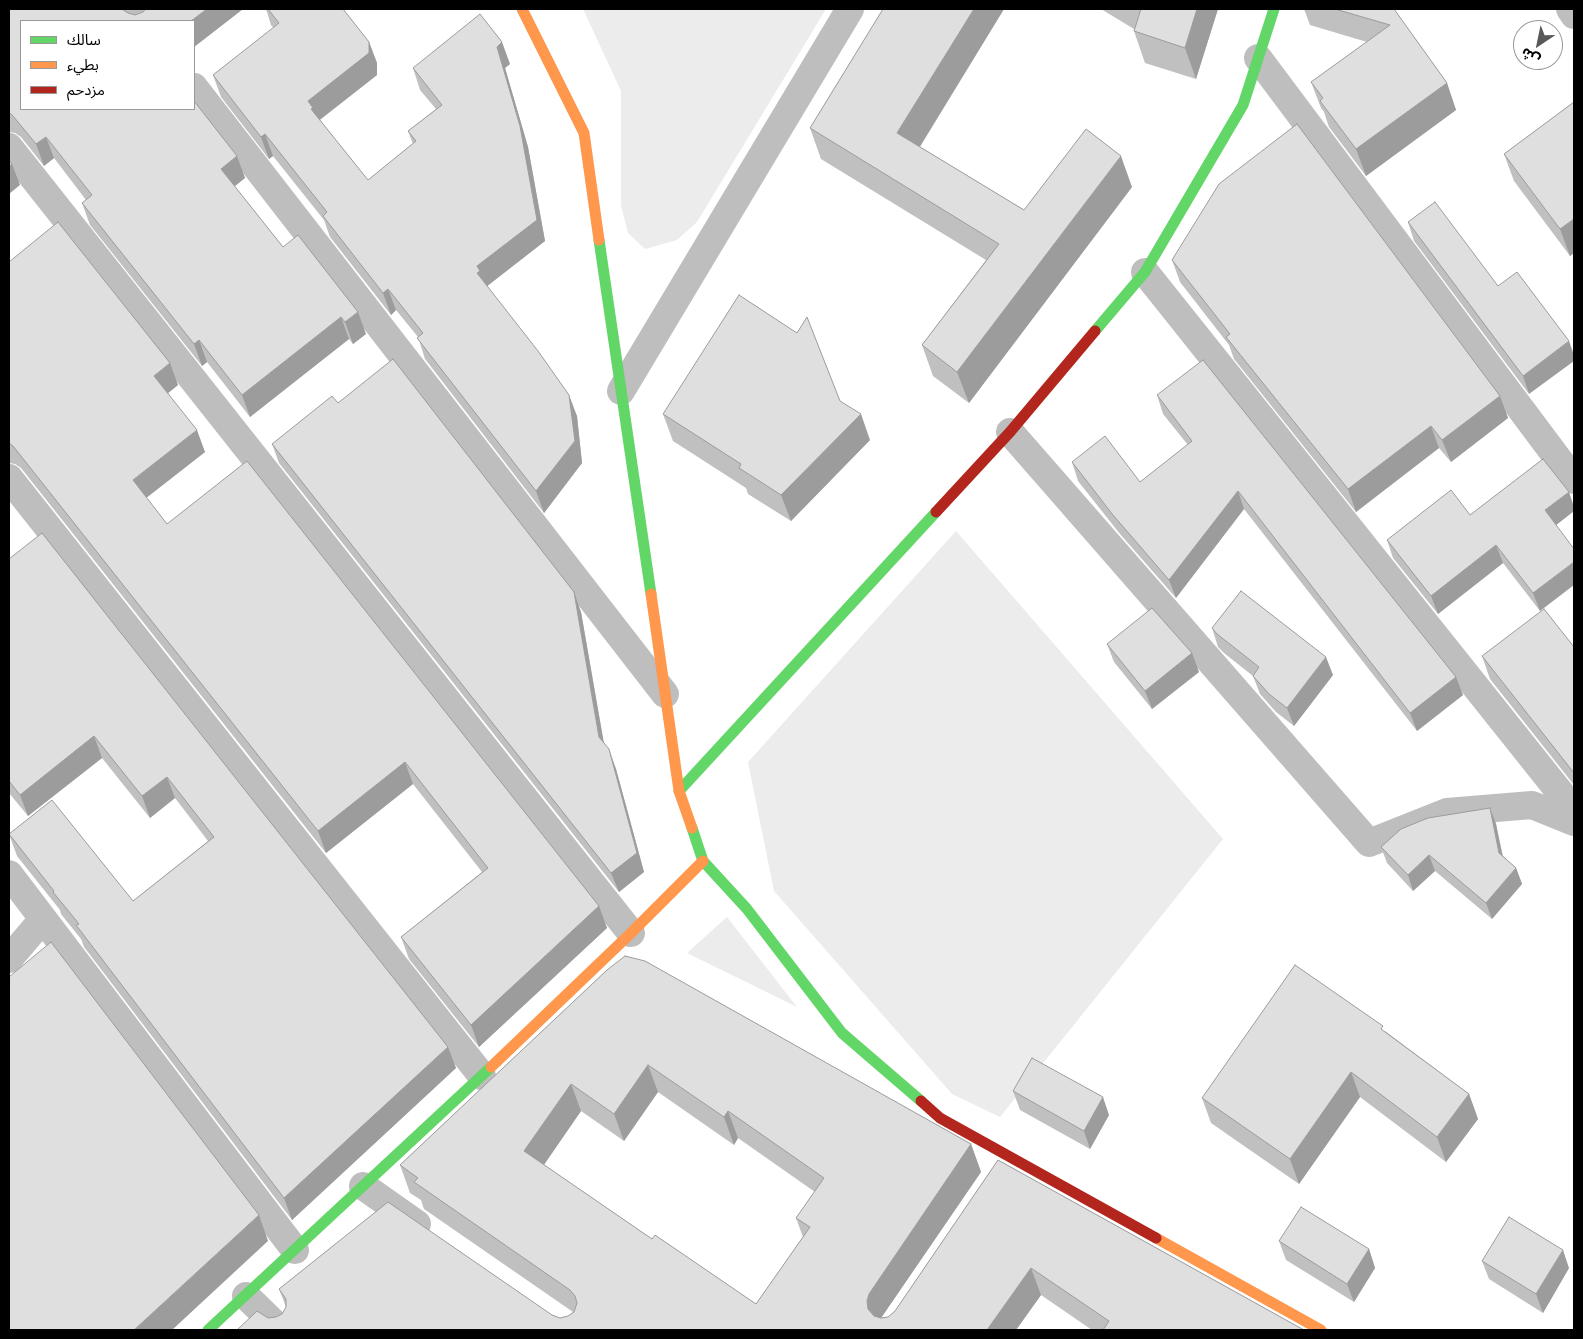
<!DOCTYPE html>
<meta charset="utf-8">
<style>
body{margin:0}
#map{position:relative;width:1583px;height:1339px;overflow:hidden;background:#fff;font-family:Cabin,"Noto Sans Arabic",sans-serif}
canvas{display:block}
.frame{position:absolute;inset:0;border:10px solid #000;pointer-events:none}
.legend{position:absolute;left:20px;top:20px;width:175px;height:90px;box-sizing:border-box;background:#fff;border:1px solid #999;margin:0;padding:6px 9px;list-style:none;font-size:15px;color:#000}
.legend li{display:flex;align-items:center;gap:10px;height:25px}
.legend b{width:25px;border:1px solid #999}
.north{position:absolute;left:1513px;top:20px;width:50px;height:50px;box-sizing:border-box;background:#fff;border:1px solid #999;border-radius:50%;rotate:214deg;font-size:14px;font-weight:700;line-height:20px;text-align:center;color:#000}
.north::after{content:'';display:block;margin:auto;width:18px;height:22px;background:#595959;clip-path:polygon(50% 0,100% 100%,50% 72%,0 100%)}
</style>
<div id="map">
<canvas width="1583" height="1339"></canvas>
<div class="frame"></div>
<ul class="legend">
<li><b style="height:6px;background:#63d668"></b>سالك</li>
<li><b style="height:6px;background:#ff974d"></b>بطيء</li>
<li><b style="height:6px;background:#b3261e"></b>مزدحم</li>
</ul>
<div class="north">ش</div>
</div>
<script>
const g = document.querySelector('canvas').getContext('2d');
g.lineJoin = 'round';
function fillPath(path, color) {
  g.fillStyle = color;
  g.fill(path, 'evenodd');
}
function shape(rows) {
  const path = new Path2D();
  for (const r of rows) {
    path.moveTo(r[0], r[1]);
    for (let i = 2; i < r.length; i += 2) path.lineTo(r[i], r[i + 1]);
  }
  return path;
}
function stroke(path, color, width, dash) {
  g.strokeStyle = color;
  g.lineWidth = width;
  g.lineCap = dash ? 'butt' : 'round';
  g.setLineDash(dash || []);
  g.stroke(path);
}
const green = shape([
 [583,9,826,9,697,222,677,240,645,249,628,233,621,206,621,91],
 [956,531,1223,839,1000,1117,952,1094,774,891,748,762],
 [727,917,797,1007,687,953]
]);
const street = shape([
 [133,9,142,21],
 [1570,9,1574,15],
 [1258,58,1574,480],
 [194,87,665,694],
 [9,147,631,933],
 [1145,272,1574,810],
 [621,391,850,9],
 [1010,432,1369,843,1447,812,1532,805,1574,822],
 [9,478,482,1076],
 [9,874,295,1250],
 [9,959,43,919],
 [363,1186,417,1224],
 [246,1296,281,1330]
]);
const fast = shape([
 [599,240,651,594],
 [1095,331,1145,272,1243,105,1274,9],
 [679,791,936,512],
 [692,828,703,861,747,909,842,1033,921,1101],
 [208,1330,491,1067]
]);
const slow = shape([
 [522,9,584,133,599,240],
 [651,594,679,791,692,828],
 [491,1067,631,933,703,861],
 [1156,1238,1321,1330]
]);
const jam = shape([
 [936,512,1010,432,1095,331],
 [921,1101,940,1118,1156,1238]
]);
const wall = shape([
 [9,9,128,13,135,15,143,12,146,9,243,9,194,47,194,21,21,21,237,156,245,178,234,186,283,247,366,334,353,344,349,339,250,417,207,362,202,366,90,225,82,203,86,200,54,158,44,166,21,137,15,133,9,132],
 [266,9,343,9,369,42,377,63,377,75,320,120,368,180,413,144,408,131,436,109,420,90,413,68,510,64,505,68,528,147,545,241,487,286,577,416,582,463,544,513,425,359,418,337,396,310,391,315,330,237,324,220,273,156,269,159,221,97,213,75,274,28,271,25],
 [883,9,1004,9,920,147,1024,210,1132,187,969,403,933,376,922,345,986,260,821,159,810,128],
 [1101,9,1218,9,1196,79,1145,63,1134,31,1134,29],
 [1304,9,1394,9,1447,83,1456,110,1366,176,1329,127,1324,112,1321,108,1311,82,1367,42,1310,25],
 [1574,102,1574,253,1570,256,1514,181,1504,154],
 [1408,222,1498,286,1529,394,1414,241],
 [1172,260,1500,396,1508,418,1451,462,1439,448,1356,512,1234,359,1229,345,1180,282],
 [9,262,178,385,168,393,205,452,146,498,167,524,599,906,607,928,479,1047,409,959,401,937,482,872,413,784,326,853,21,468,15,464,9,463],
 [1157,395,1463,695,1417,731,1244,509,1176,598,1120,534,1078,481,1072,462,1140,482,1188,445,1163,414],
 [840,401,870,440,791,521,748,494,746,488,673,441,663,414],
 [338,403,581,612,604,743,616,769,644,872,619,892,279,463,272,444],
 [1574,507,1574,511,1556,525,1540,611,1503,563,1438,614,1393,558,1387,540,1470,515],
 [9,559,448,1047,456,1068,292,1220,84,947,81,939,61,914,60,910,17,856,9,834,133,901,208,841,175,798,150,818,102,758,28,816,9,793],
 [1212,628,1333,675,1294,726,1276,712,1260,694,1253,676,1224,653,1218,647],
 [1107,644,1199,672,1152,709,1114,662],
 [1574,647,1574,785,1490,679,1482,656],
 [1490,808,1496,824,1503,856,1516,868,1522,884,1492,919,1435,871,1413,891,1387,863,1381,847],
 [607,970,971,1144,981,1172,881,1318,888,1317,895,1311,998,1160,1304,1330,1092,1330,1041,1295,1016,1330,268,1318,276,1317,282,1314,286,1307,279,1289,552,1315,560,1318,568,1316,573,1312,424,1209,421,1200,410,1193,400,1165],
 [658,1092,734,1145,738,1138,815,1192,796,1218,803,1237,756,1304,652,1239,544,1165,581,1111,624,1141],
 [1385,1031,1469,1094,1478,1119,1446,1162,1360,1097,1299,1184,1211,1123,1202,1098],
 [1013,1091,1109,1115,1090,1149,1020,1110],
 [1279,1241,1369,1249,1375,1268,1354,1302,1286,1260],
 [1482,1261,1569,1268,1543,1313,1489,1279]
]);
const shadedWall = shape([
 [207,9,243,9,194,47,194,21,191,21],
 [974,9,1004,9,909,164,897,133],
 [1197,9,1218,9,1196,79,1185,48],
 [369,42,377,63,377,75,318,121,320,129,308,101],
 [502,42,510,64,505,68,528,147,545,241,486,287,477,273,477,266,497,47],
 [1447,83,1456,110,1366,176,1356,149],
 [265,134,273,156,269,159,261,137],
 [46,137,54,158,44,166,36,144],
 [237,156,245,178,229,191,221,169],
 [1121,156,1132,187,969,403,957,372],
 [12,164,20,185,9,194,9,166],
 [1574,219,1574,253,1570,256,1560,229],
 [388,289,396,310,391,315,383,293],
 [358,312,366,334,353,344,345,322],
 [341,317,349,339,250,417,242,395],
 [199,340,207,362,202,366,194,344],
 [1569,341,1574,355,1574,361,1529,394,1523,376],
 [170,363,178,385,162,398,154,376],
 [569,395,577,416,582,463,544,513,536,491],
 [1500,396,1508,418,1451,462,1442,440],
 [861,414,870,440,791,521,781,495],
 [1431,426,1439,448,1356,512,1348,489],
 [197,430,205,452,141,502,133,480],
 [1238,491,1244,509,1176,598,1169,580],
 [1569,492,1574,507,1574,511,1551,529,1545,510],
 [1496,545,1503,563,1438,614,1431,596],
 [1574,562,1574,585,1540,611,1533,593],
 [574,592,581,612,606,756,599,737],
 [1192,653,1199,672,1152,709,1145,691],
 [1326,657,1333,675,1294,726,1287,708],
 [1456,677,1463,695,1417,731,1410,713],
 [94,736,102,758,28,816,20,795],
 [609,749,616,769,644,872,619,892,611,873],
 [405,762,413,784,326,853,318,831],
 [167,777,175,798,150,818,142,796],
 [1490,808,1496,824,1505,869,1499,853],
 [1429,855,1435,871,1413,891,1408,875],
 [1516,868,1522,884,1492,919,1486,903],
 [599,906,607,928,479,1047,471,1025],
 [448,1047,456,1068,292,1220,284,1198],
 [648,1065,658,1092,624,1141,614,1114],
 [1351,1072,1360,1097,1299,1184,1290,1159],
 [571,1084,581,1111,534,1179,524,1151],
 [1469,1094,1478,1119,1446,1162,1437,1137],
 [1103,1097,1109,1115,1090,1149,1084,1131],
 [728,1111,738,1138,734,1145,724,1117],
 [971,1144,981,1172,879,1321,868,1309,867,1301,869,1294],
 [259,1215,268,1241,172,1330,134,1330],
 [1369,1249,1375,1268,1354,1302,1347,1284],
 [1563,1250,1569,1268,1543,1313,1536,1294],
 [1031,1268,1041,1295,1016,1330,987,1330]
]);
const building = shape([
 [9,9,122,9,128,13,135,15,143,12,146,9,207,9,191,21,21,21,21,109,194,109,194,101,237,156,221,169,283,247,298,235,358,312,345,322,341,317,242,395,199,340,194,344,82,203,92,195,46,137,36,144,13,116,9,112,9,9],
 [268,9,343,9,369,42,369,53,308,101,313,108,311,109,368,180,416,141,408,131,442,105,413,68,480,14,502,42,497,47,520,126,537,220,477,266,480,271,477,273,538,351,569,395,575,441,536,491,417,338,423,333,388,289,383,293,323,216,327,212,265,134,261,137,213,75,279,23,268,9],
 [883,9,974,9,897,133,1024,210,1086,129,1121,156,957,372,922,345,999,244,810,128,883,9],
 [1141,9,1197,9,1185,48,1134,31,1141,9],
 [1335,9,1394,9,1447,83,1356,149,1320,101,1323,98,1311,82,1390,25,1335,9],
 [1574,102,1574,219,1560,229,1504,154,1574,102],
 [1297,124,1500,396,1442,440,1431,426,1348,489,1226,337,1230,334,1172,260,1219,184,1297,124],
 [9,160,12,164,9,166,9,160],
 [1435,202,1498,286,1517,272,1569,341,1523,376,1408,222,1435,202],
 [58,222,170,363,154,376,197,430,133,480,167,524,247,461,599,906,471,1025,401,937,488,868,405,762,318,831,13,446,9,443,9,262,58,222],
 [739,295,797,333,807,317,840,401,861,414,781,495,739,468,741,464,663,414,739,295],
 [393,359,574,592,599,737,609,749,637,853,611,873,272,444,332,396,338,403,393,359],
 [1203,360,1456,677,1410,713,1238,491,1169,580,1113,515,1072,462,1105,436,1140,482,1192,441,1157,395,1203,360],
 [1543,459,1569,492,1545,510,1574,549,1574,562,1533,593,1496,545,1431,596,1387,540,1451,490,1470,515,1543,459],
 [42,533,448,1047,284,1198,76,925,79,924,53,892,54,891,9,834,52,800,133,901,214,837,167,777,142,796,94,736,20,795,9,781,9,559,42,533],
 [1241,591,1326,657,1287,708,1269,694,1253,676,1259,667,1217,634,1212,628,1241,591],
 [1152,608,1192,653,1145,691,1107,644,1152,608],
 [1544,609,1574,647,1574,773,1482,656,1544,609],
 [1490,808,1499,853,1516,868,1486,903,1429,855,1408,875,1381,847,1401,829,1428,818,1490,808],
 [51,942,259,1215,134,1330,9,1330,9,977,51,942],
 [625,956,645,961,971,1144,869,1294,867,1301,868,1309,874,1316,881,1318,888,1317,895,1311,998,1160,1304,1330,1103,1330,1109,1321,1031,1268,987,1330,237,1330,257,1311,268,1318,276,1317,282,1314,286,1307,286,1299,279,1289,388,1202,552,1315,560,1318,568,1316,574,1312,577,1303,575,1296,570,1290,414,1182,418,1178,400,1165,607,970,625,956],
 [648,1065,724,1117,728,1111,824,1178,796,1218,810,1227,756,1304,655,1235,652,1239,524,1151,571,1084,614,1114,648,1065],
 [1295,965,1383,1026,1381,1029,1469,1094,1437,1137,1351,1072,1290,1159,1202,1098,1295,965],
 [1032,1058,1103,1097,1084,1131,1013,1091,1032,1058],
 [1301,1207,1369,1249,1347,1284,1279,1241,1301,1207],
 [1509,1217,1563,1250,1536,1294,1482,1261,1509,1217]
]);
fillPath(green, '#ececec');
stroke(street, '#bebebe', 28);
stroke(fast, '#63d668', 11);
stroke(slow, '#ff974d', 11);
stroke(jam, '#b3261e', 11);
fillPath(wall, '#c0c0c0');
fillPath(shadedWall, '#9c9c9c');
fillPath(building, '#dfdfdf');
stroke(building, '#9c9c9c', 1);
</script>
